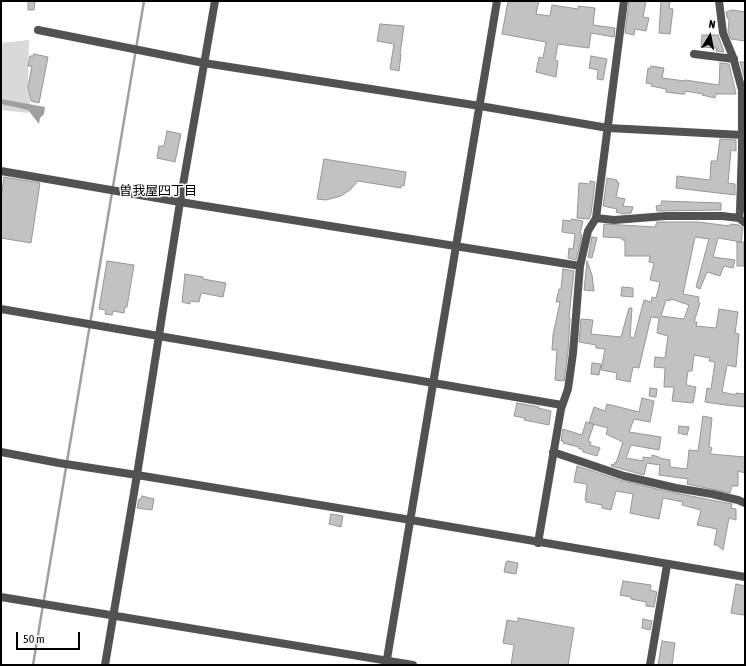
<!DOCTYPE html>
<meta charset="utf-8">
<style>
body{margin:0}
#map{position:relative;width:746px;height:666px;overflow:hidden;background:#fff;font-family:"Asap Condensed",sans-serif}
canvas{display:block}
.frame{position:absolute;inset:0;border:2px solid #000;pointer-events:none}
.north{position:absolute;left:690px;top:16px;width:40px;height:40px;-webkit-text-stroke:3px #fff;paint-order:stroke;rotate:10deg;font-size:11px;font-weight:700;line-height:16px;text-align:center;color:#000}
.north::after{content:'';display:block;margin:auto;width:14px;height:18px;background:#000;clip-path:polygon(50% 0,100% 100%,50% 72%,0 100%)}
.scale{position:absolute;left:16px;top:632px;width:64px;height:18px;box-sizing:border-box;border:2px solid #000;border-top:0;padding-left:5px;font-size:12px;line-height:14px;white-space:nowrap;color:#000;-webkit-text-stroke:3px #fff;paint-order:stroke}
</style>
<div id="map">
<canvas width="746" height="666"></canvas>
<div class="frame"></div>
<div class="north">N</div>
<div class="scale">50 m</div>
</div>
<script>
const g = document.querySelector('canvas').getContext('2d');
g.lineJoin = 'round';
function fillPath(path, color) {
  g.fillStyle = color;
  g.fill(path, 'evenodd');
}
function shape(rows) {
  const path = new Path2D();
  for (const r of rows) {
    path.moveTo(r[0], r[1]);
    for (let i = 2; i < r.length; i += 2) path.lineTo(r[i], r[i + 1]);
  }
  return path;
}
function stroke(path, color, width, dash) {
  g.strokeStyle = color;
  g.lineWidth = width;
  g.lineCap = dash ? 'butt' : 'round';
  g.setLineDash(dash || []);
  g.stroke(path);
}
function write(font, color, halo, rows, align = 'center') {
  g.font = font + ' "Asap Condensed","Noto Sans JP",sans-serif';
  g.lineWidth = 3;
  g.setLineDash([]);
  g.textBaseline = 'middle';
  g.strokeStyle = halo;
  g.fillStyle = color;
  for (const [text, x, y, turn = 0] of rows) {
    g.save();
    g.translate(x, y);
    g.rotate((+turn || 0) * Math.PI / 180);
    g.textAlign = isNaN(turn) ? turn : align;
    if (halo) g.strokeText(text, 0, 0);
    g.fillText(text, 0, 0);
    g.restore();
  }
}
const green = shape([
 [29,40,28,87,30,104,28,113,1,110,1,43]
]);
const water = shape([
 [1,99,45,107,44,114,40,118,39,124,28,110,1,104]
]);
const stream = shape([
 [33,665,144,1]
]);
const building = shape([
 [28,1,35,1,34,10,28,10,28,1],
 [508,1,539,1,536,14,550,16,552,5,578,9,578,6,595,8,593,25,615,28,614,37,591,33,589,48,558,44,555,60,558,61,556,77,536,72,539,57,543,58,546,42,502,34,508,1],
 [629,1,646,1,643,17,649,18,646,31,635,29,634,35,625,33,629,1],
 [661,1,670,1,669,8,673,9,670,34,659,33,661,1],
 [732,10,745,12,745,41,731,39,728,32,729,19,727,18,726,12,732,10],
 [380,24,404,26,400,54,401,54,399,71,390,69,394,44,377,41,380,24],
 [702,35,718,35,724,52,716,51,717,48,701,47,702,35],
 [34,54,48,57,39,103,31,101,28,87,32,66,28,66,30,56,33,56,34,54],
 [591,56,607,59,603,80,597,79,598,70,589,68,591,56],
 [740,62,745,62,745,80,740,62],
 [720,63,729,64,736,94,716,94,715,98,702,95,703,94,685,91,685,94,681,94,666,92,666,89,651,86,652,84,646,83,648,68,650,69,651,66,664,68,662,78,685,81,685,80,719,85,720,63],
 [167,131,181,134,175,162,157,158,159,146,164,146,167,131],
 [720,139,736,140,736,151,731,150,728,183,735,184,735,195,676,188,677,176,710,180,711,161,717,161,720,139],
 [324,159,406,172,404,186,401,185,401,188,358,181,351,189,341,196,326,200,317,199,324,159],
 [4,177,40,183,31,243,1,238,1,199,4,177],
 [607,178,617,180,617,182,619,183,616,197,625,199,623,206,633,207,631,213,623,214,616,212,617,209,603,206,607,178],
 [590,181,595,182,591,214,589,219,577,218,579,183,590,184,590,181],
 [662,201,721,203,721,210,657,211,656,206,661,205,662,201],
 [572,219,583,221,580,234,582,235,576,260,568,258,569,248,573,249,575,234,562,232,563,220,571,221,572,219],
 [657,222,698,222,730,226,730,224,739,225,743,228,741,242,718,238,713,257,735,260,733,268,724,266,720,276,707,272,700,289,696,287,709,239,695,237,683,294,699,297,698,302,700,303,694,322,697,322,696,326,716,328,719,309,738,312,735,333,739,334,736,367,727,365,722,392,736,395,736,393,745,394,745,407,726,405,705,402,707,388,711,389,715,362,709,361,710,358,694,355,692,371,688,371,686,385,696,387,693,403,672,401,674,387,664,387,665,368,654,367,655,357,665,358,668,336,657,333,659,318,651,317,639,368,633,367,630,382,616,379,617,373,601,370,605,349,596,348,596,345,579,342,581,319,593,320,591,334,621,337,629,308,632,308,630,337,634,338,644,300,651,302,652,297,656,298,660,282,650,280,654,263,649,262,650,256,625,256,625,240,622,240,622,238,603,237,604,224,655,227,657,222],
 [671,299,689,305,684,319,661,316,666,300,670,301,671,299],
 [592,237,597,238,592,258,588,257,592,237],
 [737,242,744,242,744,266,737,266,737,242],
 [107,261,134,265,127,307,125,307,124,313,113,311,112,315,105,314,106,310,99,309,107,261],
 [587,261,592,275,594,291,584,290,587,261],
 [563,269,574,271,569,317,570,318,568,352,564,381,555,380,557,350,552,350,553,335,560,302,556,302,559,289,561,289,563,269],
 [185,274,203,277,203,279,226,283,223,297,201,293,199,302,190,301,190,304,182,302,185,274],
 [622,287,633,288,633,297,621,296,622,287],
 [592,363,601,364,599,375,591,374,592,363],
 [650,388,657,389,656,397,649,396,650,388],
 [642,398,654,401,650,422,634,419,629,432,661,437,659,450,631,445,626,458,643,461,643,457,652,458,652,455,659,457,659,458,670,460,670,467,687,469,689,450,698,451,703,416,712,418,709,447,712,448,710,454,745,457,745,473,738,471,738,486,732,486,730,493,687,484,688,479,659,475,660,465,647,463,644,475,611,466,612,464,614,465,615,462,616,463,623,442,606,434,608,428,589,423,594,407,605,411,607,404,639,412,642,398],
 [517,403,539,407,538,408,551,411,549,425,524,420,525,418,514,416,517,403],
 [586,422,594,424,588,441,591,442,590,445,600,448,597,456,583,452,583,450,578,448,579,447,563,443,564,441,561,441,563,429,582,435,586,422],
 [679,426,689,427,687,435,678,433,679,426],
 [577,466,623,481,675,493,732,504,731,508,736,509,736,520,729,518,723,550,717,545,714,545,717,529,697,525,701,510,682,505,683,502,663,498,659,519,630,513,633,494,616,491,611,510,602,508,602,505,586,502,587,500,585,500,587,484,574,482,577,466],
 [142,496,154,499,152,510,137,508,139,499,141,499,142,496],
 [331,514,343,516,341,527,329,524,331,514],
 [508,561,518,563,516,574,504,572,506,562,508,561],
 [623,581,651,585,650,590,657,592,654,607,646,606,646,602,631,599,631,597,620,595,623,581],
 [736,584,745,586,745,614,743,615,731,613,736,584],
 [518,618,574,628,568,665,511,665,514,645,503,643,507,620,518,622,518,618],
 [643,619,652,621,650,630,642,628,643,619],
 [662,641,675,643,672,665,658,665,662,641]
]);
const minor = shape([
 [719,1,723,33,733,57,742,90,742,148,740,211,739,218],
 [38,30,204,63,480,106,608,128,742,135],
 [694,54,734,59],
 [1,171,180,202,580,266],
 [596,218,614,220,666,216,722,216,739,218,745,223],
 [1,309,562,405],
 [553,452,624,476,676,488,712,494,738,500,745,503],
 [538,543,561,409,568,389,573,353,580,266,588,231,596,218,624,1],
 [1,597,413,665],
 [105,665,137,475,180,202,215,1],
 [650,665,667,565]
]);
const tertiary = shape([
 [1,452,59,463,137,475,411,520,745,577],
 [386,665,497,1]
]);
const neighbourhoodNames = [
 ["曽我屋四丁目",158,191]
];
fillPath(green, '#d9d9d9');
fillPath(water, '#a0a0a0');
stroke(stream, '#a0a0a0', 2.5);
fillPath(building, '#c2c2c2');
stroke(building, '#969696', 1);
stroke(minor, '#525252', 8);
stroke(tertiary, '#525252', 8);
write('13px', '#000', '#fff', neighbourhoodNames);
</script>
